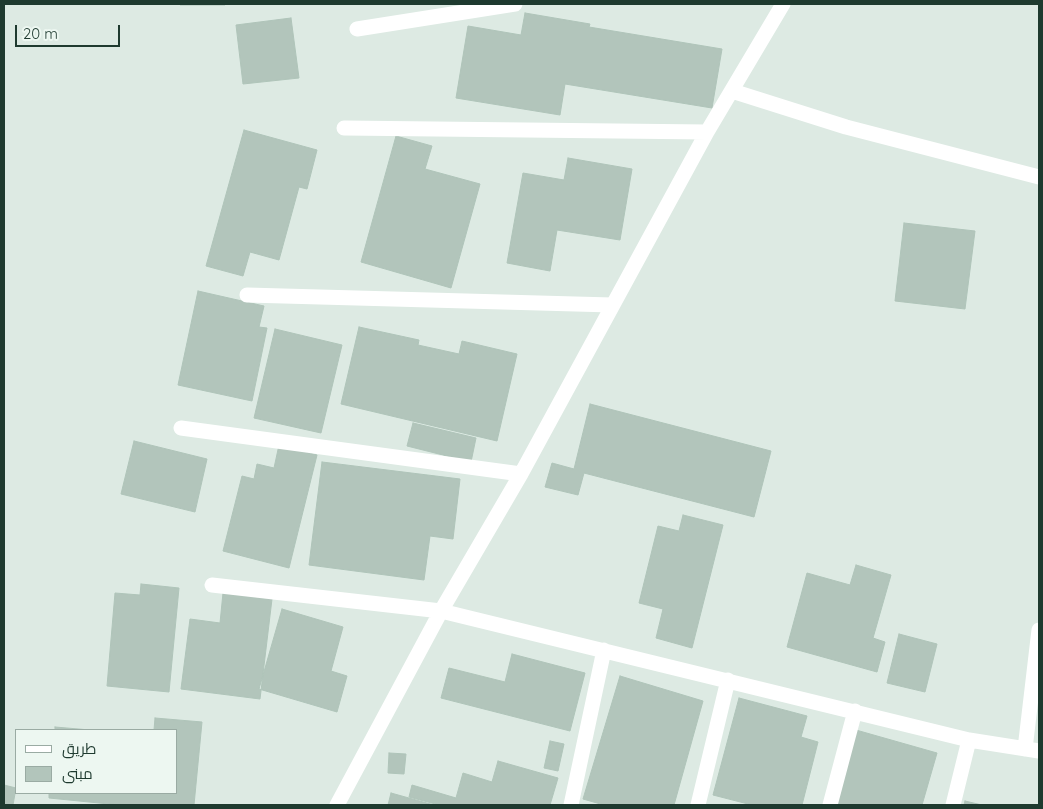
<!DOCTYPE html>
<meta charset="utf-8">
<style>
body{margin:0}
#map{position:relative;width:1043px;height:809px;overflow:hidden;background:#ddeae3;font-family:Quicksand,Cairo,sans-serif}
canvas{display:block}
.frame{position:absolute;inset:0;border:5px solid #1e3a2f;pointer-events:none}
.legend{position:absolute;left:15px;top:729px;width:162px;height:65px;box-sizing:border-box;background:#edf7f1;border:1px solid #9aaba3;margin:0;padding:6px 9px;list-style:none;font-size:15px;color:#1e3a2f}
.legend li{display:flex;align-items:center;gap:10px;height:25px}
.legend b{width:25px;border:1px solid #9aaba3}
.scale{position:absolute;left:15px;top:25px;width:105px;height:22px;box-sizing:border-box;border:2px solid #1e3a2f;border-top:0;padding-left:6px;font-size:15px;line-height:18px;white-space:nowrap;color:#1e3a2f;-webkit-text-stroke:4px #edf7f1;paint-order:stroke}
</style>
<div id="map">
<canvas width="1043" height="809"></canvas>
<div class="frame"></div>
<ul class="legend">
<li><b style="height:6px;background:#fff"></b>طريق</li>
<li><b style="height:14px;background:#b2c5bb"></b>مبنى</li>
</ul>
<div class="scale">20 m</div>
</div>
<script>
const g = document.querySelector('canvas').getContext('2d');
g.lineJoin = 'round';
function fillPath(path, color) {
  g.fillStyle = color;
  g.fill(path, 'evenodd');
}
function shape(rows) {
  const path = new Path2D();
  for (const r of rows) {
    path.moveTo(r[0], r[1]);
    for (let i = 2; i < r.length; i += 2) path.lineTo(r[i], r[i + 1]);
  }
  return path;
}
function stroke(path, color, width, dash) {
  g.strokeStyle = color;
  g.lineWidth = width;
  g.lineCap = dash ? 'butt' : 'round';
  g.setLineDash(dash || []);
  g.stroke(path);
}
const building = shape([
 [180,4,225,4,225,5,180,5,180,4],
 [525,13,590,24,589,27,722,49,712,108,565,84,560,115,456,98,468,26,521,35,525,13],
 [291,18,299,78,243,84,236,25,291,18],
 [244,130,317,150,307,189,299,187,279,260,250,252,243,276,206,266,244,130],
 [396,136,432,146,425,169,480,184,451,288,361,262,396,136],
 [568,158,632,169,620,240,557,230,550,271,507,263,523,173,564,180,568,158],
 [904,223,975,231,965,309,895,301,904,223],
 [198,291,264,306,259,327,267,328,252,401,178,385,198,291],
 [359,327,419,340,418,345,459,354,462,341,517,354,497,441,341,404,359,327],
 [275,329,342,345,321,433,254,418,275,329],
 [590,404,771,451,754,517,584,473,578,495,545,487,552,463,574,469,590,404],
 [413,423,476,438,471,462,407,446,413,423],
 [134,441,207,459,195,512,121,494,134,441],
 [279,445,317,455,289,568,223,551,242,476,254,479,257,464,274,468,279,445],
 [322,462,460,479,453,539,430,536,424,580,309,565,322,462],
 [683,515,723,525,692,648,656,638,663,609,639,603,658,526,679,531,683,515],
 [856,565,891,575,873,638,885,642,877,672,787,647,807,573,850,585,856,565],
 [141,584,179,588,169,692,107,686,115,593,140,595,141,584],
 [223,593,272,599,260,699,181,689,190,619,220,623,223,593],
 [282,609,343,627,331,671,347,676,337,712,259,689,282,609],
 [899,634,937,644,925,692,887,683,899,634],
 [512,654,585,673,570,731,441,698,449,668,505,682,512,654],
 [620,676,703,701,674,805,604,805,583,799,620,676],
 [739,698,807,716,801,737,818,742,802,805,752,805,713,795,739,698],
 [155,718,202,722,194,805,119,805,49,798,49,793,176,793,176,730,154,730,155,718],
 [55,727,90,730,55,730,55,727],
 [856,730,937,753,922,805,835,805,856,730],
 [550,741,564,744,558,771,544,768,550,741],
 [389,753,406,754,404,774,388,773,389,753],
 [498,761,558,778,550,805,439,805,409,797,412,785,456,798,463,773,492,782,498,761],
 [4,785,16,788,13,805,4,805,4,785],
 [391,793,434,805,388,805,391,793],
 [965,801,982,805,964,805,965,801]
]);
const street = shape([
 [357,29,515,4],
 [732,91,846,127,1039,177],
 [344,128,707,132],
 [247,295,612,305],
 [181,428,521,474],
 [212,585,441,611,969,740,1039,751],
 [1025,749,1039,630],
 [337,805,441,611,521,474,707,132,783,4],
 [571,805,604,650],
 [698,805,728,680],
 [830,805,855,711],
 [953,805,969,740]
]);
fillPath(building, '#b2c5bb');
stroke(building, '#afc4b9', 1);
stroke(street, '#fff', 15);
</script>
